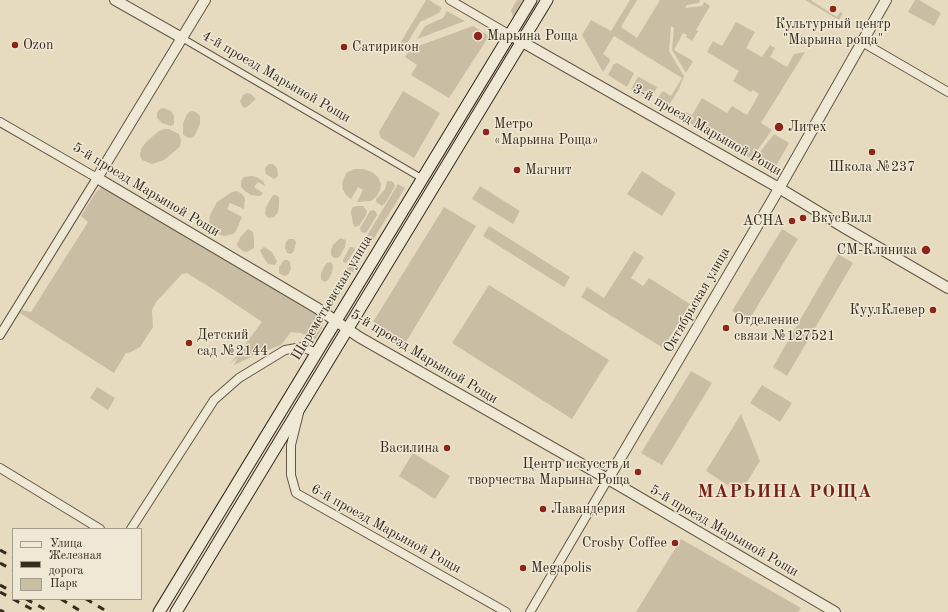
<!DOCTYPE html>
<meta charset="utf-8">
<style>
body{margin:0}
#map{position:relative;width:948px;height:612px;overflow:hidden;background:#e7dbbf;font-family:"Old Standard TT",serif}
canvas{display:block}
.legend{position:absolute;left:12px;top:528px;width:130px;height:72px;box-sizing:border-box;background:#efe8d5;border:1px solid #a59c8c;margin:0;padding:5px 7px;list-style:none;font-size:12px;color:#372a1e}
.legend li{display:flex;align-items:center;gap:8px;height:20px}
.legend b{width:20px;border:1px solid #a59c8c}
</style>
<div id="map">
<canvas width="948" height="612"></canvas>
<ul class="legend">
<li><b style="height:5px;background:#efe8d5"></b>Улица</li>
<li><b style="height:5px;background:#372a1e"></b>Железная дорога</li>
<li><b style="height:11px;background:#c9bda4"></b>Парк</li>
</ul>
</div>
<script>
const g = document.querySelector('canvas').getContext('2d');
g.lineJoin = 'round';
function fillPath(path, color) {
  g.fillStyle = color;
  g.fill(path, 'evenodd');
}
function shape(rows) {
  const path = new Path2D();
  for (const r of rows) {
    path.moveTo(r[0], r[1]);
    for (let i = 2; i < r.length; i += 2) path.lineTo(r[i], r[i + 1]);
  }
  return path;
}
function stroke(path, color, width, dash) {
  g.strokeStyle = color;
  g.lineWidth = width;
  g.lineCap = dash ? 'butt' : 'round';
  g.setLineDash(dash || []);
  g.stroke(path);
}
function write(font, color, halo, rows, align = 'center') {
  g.font = font + ' "Old Standard TT",serif';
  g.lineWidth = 3;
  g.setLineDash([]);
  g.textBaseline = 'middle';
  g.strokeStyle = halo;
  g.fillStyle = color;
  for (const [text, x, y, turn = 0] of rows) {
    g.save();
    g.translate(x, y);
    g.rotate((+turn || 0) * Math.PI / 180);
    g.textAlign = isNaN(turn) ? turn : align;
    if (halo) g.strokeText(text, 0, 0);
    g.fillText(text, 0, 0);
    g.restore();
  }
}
const green = shape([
 [426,0,429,0,442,8,439,13,420,22,408,42,399,45],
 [517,0,525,0,513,17,511,10],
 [630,0,637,0,621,27,637,38,660,0,700,0,699,3,687,5,685,8,702,6,704,2,710,6,696,30,698,31,692,41,686,37,687,35,683,33,674,50,693,61,686,73,672,50,674,28,671,26,669,51,684,76,679,89,666,110,654,103,663,91,671,96,682,78,614,36,603,54,610,59,610,61,603,72,582,35,591,20,611,31],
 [805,0,812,0,812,1,837,17,840,12,843,13,839,20],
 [915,0,919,0,941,13,934,26,908,12],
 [447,11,465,21,417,39,425,26,443,18],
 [736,22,755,32,746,48,762,57,770,45,775,48,770,57,787,67,794,54,805,52,761,123,772,130,751,159,682,119,686,112,692,115,702,98,727,113,732,106,747,115,759,94,753,90,751,92,733,81,739,71,707,52,713,41,722,46],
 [473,26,489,36,449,98,411,75,417,65,405,57,410,49],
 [617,63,634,73,627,87,608,75,614,64],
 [638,77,639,77,657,87,650,101,631,89],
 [403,91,440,113,414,158,381,138,379,132],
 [247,93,251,94,256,99,247,107,244,108,242,106,240,101,243,95],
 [164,108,171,111,174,116,174,124,171,126,162,123,157,118,157,113,160,109],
 [192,111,196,112,200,116,200,123,198,129,194,136,190,138,186,137,183,134,183,124,186,116,189,112],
 [164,129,169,129,179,134,181,140,180,146,175,151,164,160,152,164,142,160,140,155,141,149,146,142,159,131],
 [774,134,789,143,776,166,772,168,770,168,754,160],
 [269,164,273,164,277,168,278,175,277,177,274,179,266,174,265,168],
 [354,169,364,169,372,172,378,177,381,184,380,190,377,196,371,201,357,202,363,190,358,187,351,199,346,195,343,190,342,184,344,178,346,173],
 [642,171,676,193,662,216,627,194],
 [253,176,258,178,263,181,265,186,258,182,254,187,263,193,260,196,251,195,246,192,241,187,241,181,244,177],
 [387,181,391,181,394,183,395,186,386,202,382,206,376,202,376,199,385,189],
 [398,184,405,188,368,248,362,244],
 [480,186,520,211,513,224,472,199],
 [102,187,106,188,315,312,320,316,323,322,322,328,315,340,301,333,291,332,281,345,253,356,234,365,238,357,230,364,262,322,222,295,187,273,182,274,156,302,152,310,153,327,140,347,131,352,126,353,114,373,20,313,22,310,31,312,88,222,81,216,96,192],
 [237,191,242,194,245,198,244,209,230,203,227,209,242,217,236,231,233,234,224,236,217,234,211,230,209,224,210,215,217,202,232,192],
 [273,195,276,195,279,197,279,205,278,212,274,217,270,218,267,217,265,214,266,207],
 [356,206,363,206,367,211,366,215,359,226,355,227,353,224,351,212,352,208],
 [444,207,476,226,406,342,373,322],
 [373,210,376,212,377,215,367,232,364,233,361,232,360,228,370,211],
 [489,226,570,277,564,287,483,236],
 [248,229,253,232,254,240,254,248,247,252,243,251,238,247,237,244,241,236],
 [782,229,798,239,749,320,732,311],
 [340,238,346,240,345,247,340,256,338,258,334,258,331,255,331,250,333,245],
 [289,239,294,239,296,242,294,251,291,254,287,253,285,248,286,242],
 [264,247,272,252,277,261,275,265,268,264,261,253,260,250],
 [350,247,352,247,354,248,355,250,347,262,345,263,343,262,343,260],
 [358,250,364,254,335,302,329,298],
 [634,251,644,257,631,278,643,286,649,278,690,304,663,348,581,297,587,287,604,298],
 [838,254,853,263,787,376,773,367],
 [284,260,287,260,290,262,291,269,288,275,284,276,279,273,279,267],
 [331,262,333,266,332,273,328,280,324,282,321,279,321,273,324,267,327,263],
 [489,285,609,360,572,419,452,343],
 [691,371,712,383,662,465,641,453],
 [762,385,792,403,780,422,750,403],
 [97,387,115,398,108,410,90,398],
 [741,414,760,461,740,493,706,471],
 [413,453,450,476,435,499,399,476],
 [681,539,801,608,798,612,636,612]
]);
const pedestrian = shape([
 [182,38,423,179]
]);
const minor = shape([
 [450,0,510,35],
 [862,42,948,92],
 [0,122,97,178,0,335],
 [299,413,291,445,291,475,296,493,506,612],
 [0,468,100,529],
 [131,529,214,400,239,378,285,350,302,347,316,353],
 [530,612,608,479]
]);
const tertiary = shape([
 [115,0,182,38],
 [205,0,97,178,317,308,359,337,620,486,835,612],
 [510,35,779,188,845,228,948,288],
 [608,479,773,199,886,0]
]);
const secondary = shape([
 [159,612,531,0],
 [176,612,547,0]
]);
const rail = shape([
 [0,550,13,557],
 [0,563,13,570],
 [0,585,13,592],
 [0,592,13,599],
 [13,599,37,612],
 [26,599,50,612],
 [61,599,82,612],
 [86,599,108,612],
 [0,610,4,612]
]);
const markers = [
 [833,9,4,"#8f2418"],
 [478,36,5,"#8f2418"],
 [15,45,4,"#8f2418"],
 [344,47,4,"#8f2418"],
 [779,127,5,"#8f2418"],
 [486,132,4,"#8f2418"],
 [872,152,4,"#8f2418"],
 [517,170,4,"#8f2418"],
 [803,218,4,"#8f2418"],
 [792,221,4,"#8f2418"],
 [926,250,5,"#8f2418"],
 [933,310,4,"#8f2418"],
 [726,328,4,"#8f2418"],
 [189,343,4,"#8f2418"],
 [447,448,4,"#8f2418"],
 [638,472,4,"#8f2418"],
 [543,509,4,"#8f2418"],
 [675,543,4,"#8f2418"],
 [523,568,4,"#8f2418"]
];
const poiNames = [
 ["Культурный центр",833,24,"center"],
 ["\"Марьина роща\"",833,40,"center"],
 ["Марьина Роща",487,36],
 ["Ozon",23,45],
 ["Сатирикон",352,47],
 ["Метро",494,124],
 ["«Марьина Роща»",494,140],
 ["Литех",788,127],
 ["Школа №237",872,167,"center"],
 ["Магнит",525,170],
 ["ВкусВилл",811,218],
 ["АСНА",784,221,"right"],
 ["СМ-Клиника",917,250,"right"],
 ["КуулКлевер",925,310,"right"],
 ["Отделение",734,320],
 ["связи №127521",734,336],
 ["Детский",197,335],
 ["сад №2144",197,351],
 ["Василина",439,448,"right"],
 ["Центр искусств и",630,464,"right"],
 ["творчества Марьина Роща",630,480,"right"],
 ["Лавандерия",551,509],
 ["Crosby Coffee",667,543,"right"],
 ["Megapolis",531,568]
];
const streetNames = [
 ["4-й проезд Марьиной Рощи",276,77,30],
 ["3-й проезд Марьиной Рощи",707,130,30],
 ["5-й проезд Марьиной Рощи",146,190,31],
 ["Шереметьевская улица",332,298,-59],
 ["Октябрьская улица",697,300,-60],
 ["5-й проезд Марьиной Рощи",424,357,31],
 ["6-й проезд Марьиной Рощи",386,529,29],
 ["5-й проезд Марьиной Рощи",724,531,30]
];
const districtNames = [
 ["МАРЬИНА РОЩА",785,492]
];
fillPath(green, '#c9bda4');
stroke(pedestrian, '#635646', 8);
stroke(minor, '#635646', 10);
stroke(tertiary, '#635646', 12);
stroke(secondary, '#372a1e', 13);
stroke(pedestrian, '#efe8d5', 6);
stroke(minor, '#efe8d5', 8);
stroke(tertiary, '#efe8d5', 10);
stroke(secondary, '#efe8d5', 11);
stroke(rail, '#372a1e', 3, [7, 7]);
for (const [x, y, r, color] of markers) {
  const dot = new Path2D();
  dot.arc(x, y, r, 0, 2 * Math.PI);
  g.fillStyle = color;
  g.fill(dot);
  stroke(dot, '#efe8d5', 1.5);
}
write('14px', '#372a1e', '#efe8d5', poiNames, 'left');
write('14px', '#372a1e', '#efe8d5', streetNames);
g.letterSpacing = '1px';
write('bold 18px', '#7a1f14', '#efe8d5', districtNames);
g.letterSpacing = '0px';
</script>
